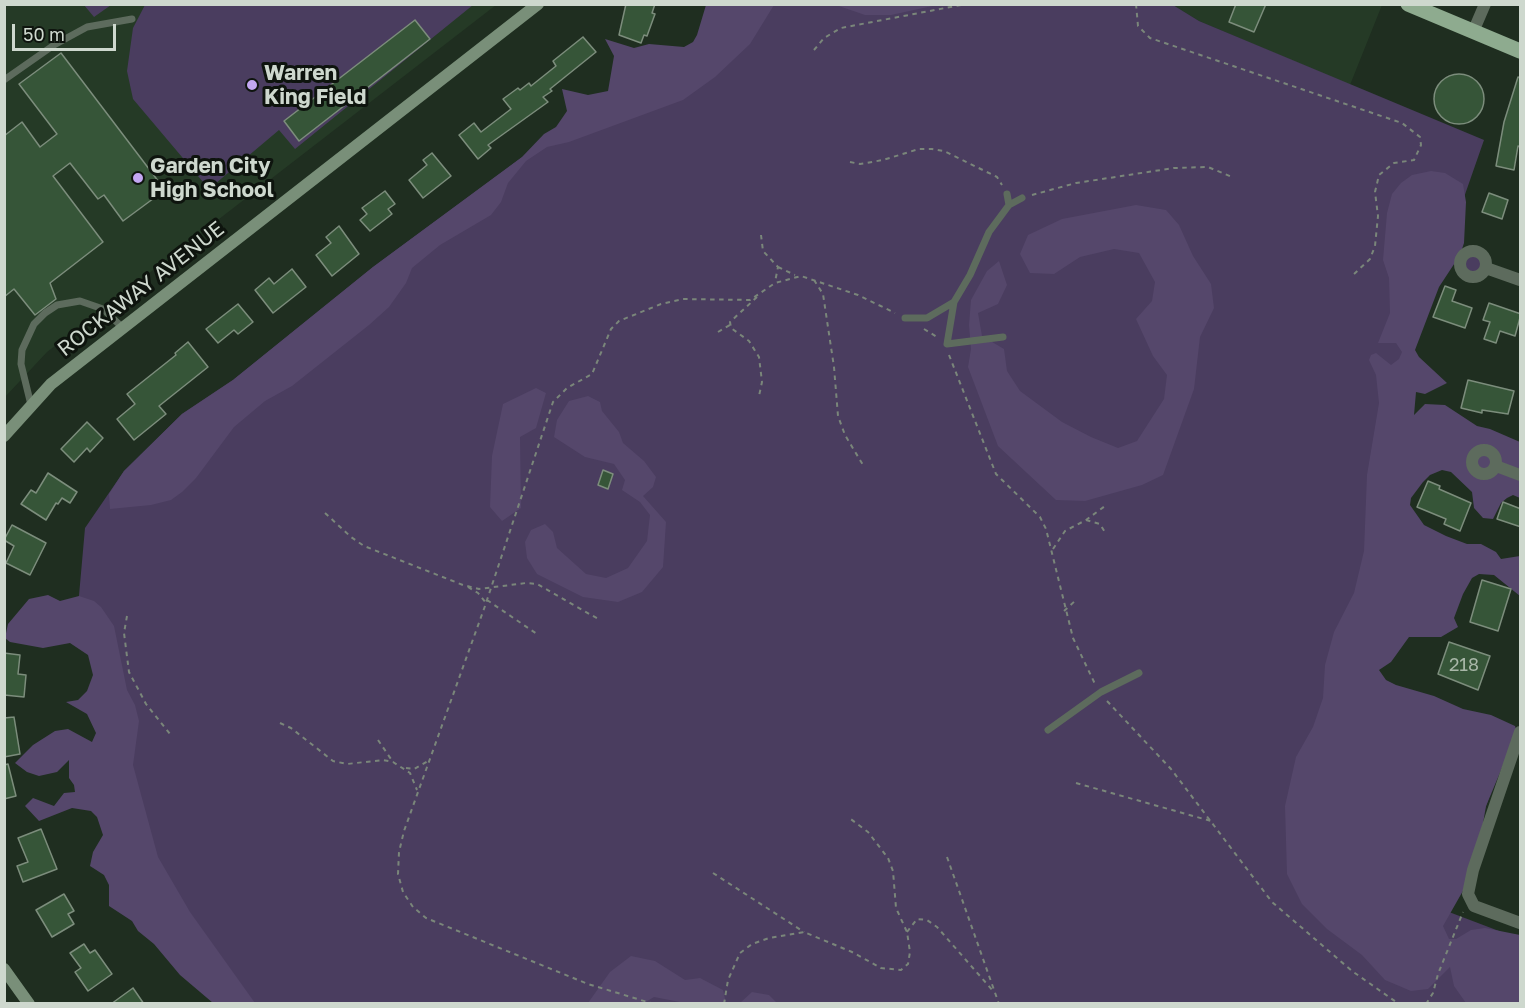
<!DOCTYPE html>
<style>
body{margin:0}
#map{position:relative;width:1525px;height:1008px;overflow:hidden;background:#1f2e20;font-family:"Golos Text",sans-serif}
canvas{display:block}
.frame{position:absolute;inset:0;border:6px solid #ced8ce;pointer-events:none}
.scale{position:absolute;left:12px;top:24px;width:104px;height:27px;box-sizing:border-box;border:3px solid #ced8ce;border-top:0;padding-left:8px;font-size:18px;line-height:21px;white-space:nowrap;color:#ced8ce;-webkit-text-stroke:4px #0e140e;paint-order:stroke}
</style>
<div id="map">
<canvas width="1525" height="1008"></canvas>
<div class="frame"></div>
<div class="scale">50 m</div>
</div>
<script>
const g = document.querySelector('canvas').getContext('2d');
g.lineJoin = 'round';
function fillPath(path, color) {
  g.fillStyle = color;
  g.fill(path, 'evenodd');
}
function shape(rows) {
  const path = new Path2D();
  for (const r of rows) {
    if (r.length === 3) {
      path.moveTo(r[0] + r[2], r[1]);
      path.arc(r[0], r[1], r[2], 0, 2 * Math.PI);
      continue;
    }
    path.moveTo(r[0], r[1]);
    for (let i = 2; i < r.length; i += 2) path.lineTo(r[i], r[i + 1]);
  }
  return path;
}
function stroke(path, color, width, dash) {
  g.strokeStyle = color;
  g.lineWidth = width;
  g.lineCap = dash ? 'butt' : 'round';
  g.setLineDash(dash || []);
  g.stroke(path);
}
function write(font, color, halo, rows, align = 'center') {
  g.font = font + ' "Golos Text",sans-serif';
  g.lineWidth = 6;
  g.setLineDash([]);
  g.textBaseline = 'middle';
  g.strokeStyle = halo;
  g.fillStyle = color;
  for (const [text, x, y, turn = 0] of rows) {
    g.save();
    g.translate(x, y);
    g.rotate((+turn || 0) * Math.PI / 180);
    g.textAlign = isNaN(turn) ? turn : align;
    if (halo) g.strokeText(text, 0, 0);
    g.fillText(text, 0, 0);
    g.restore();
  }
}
const built = shape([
 [5,5,496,5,47,352,5,397],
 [1173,5,1382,5,1350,85,1199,21]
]);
const green = shape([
 [84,5,111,5,94,17],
 [145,5,473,5,295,149,279,130,209,189,133,99,127,71,133,28],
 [718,5,1173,5,1199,21,1484,140,1409,355,1367,677,1513,729,1449,912,1520,939,1520,1003,215,1003,191,976,98,676,77,618,85,528,124,471,182,414,233,380,373,267,604,97,694,60],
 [1473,264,11]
]);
const forest = shape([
 [706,5,774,5,750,44,715,77,683,100,569,142,547,147,526,161,508,183,501,202,491,215,440,245,412,268,406,283,389,307,369,325,292,386,265,401,234,427,196,478,182,492,171,500,151,505,110,509,109,494,124,471,182,414,233,380,373,267,522,157,544,134,556,127,567,111,562,89,588,95,608,91,614,56,605,39,634,48,649,44,684,47,693,42,697,35],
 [836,5,937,5,891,15,865,15],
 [1431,171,1445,173,1463,184,1466,202,1464,243,1460,255,1439,287,1415,350,1419,357,1447,383,1425,394,1416,392,1414,415,1425,404,1445,405,1477,426,1490,429,1520,442,1520,498,1513,495,1507,498,1501,503,1493,519,1483,518,1474,508,1472,492,1451,472,1442,470,1430,475,1423,482,1411,498,1410,505,1424,525,1446,536,1467,544,1481,544,1496,552,1501,559,1520,556,1520,596,1494,575,1479,574,1472,578,1463,594,1454,618,1458,627,1441,637,1409,637,1391,662,1379,670,1386,680,1396,685,1434,696,1463,709,1491,715,1515,726,1517,732,1486,806,1480,841,1464,889,1443,926,1449,939,1456,939,1471,930,1485,928,1520,935,1520,1003,1466,1003,1454,986,1450,967,1428,989,1411,991,1385,980,1362,955,1327,929,1302,904,1287,874,1285,806,1296,757,1313,727,1323,698,1325,665,1334,632,1354,593,1364,551,1367,475,1379,403,1376,375,1369,360,1371,355,1376,353,1391,365,1399,359,1402,352,1396,343,1378,343,1390,313,1389,278,1383,260,1387,213,1392,194,1401,183,1412,175],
 [1136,205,1166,210,1179,225,1193,256,1211,284,1214,308,1200,337,1194,389,1163,475,1142,485,1085,501,1056,500,998,446,968,367,971,349,969,325,971,300,987,271,999,261,1007,285,998,304,978,313,982,336,1004,349,1007,371,1020,391,1062,422,1091,437,1118,448,1137,441,1164,399,1167,375,1153,356,1136,319,1152,301,1155,282,1139,253,1114,249,1080,257,1054,274,1030,273,1020,254,1028,235,1062,219],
 [536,388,546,393,536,428,520,437,521,508,502,521,490,507,492,456,503,404],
 [588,396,600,402,602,411,619,432,623,443,644,461,656,477,653,487,643,496,666,522,663,567,642,592,618,602,583,597,537,574,527,558,525,542,531,530,545,524,553,532,557,548,586,574,606,578,628,568,647,541,650,515,640,502,622,490,625,480,614,464,585,457,554,437,557,420,569,401],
 [48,595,60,601,79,596,94,601,101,607,114,626,127,690,135,705,139,721,133,765,158,857,190,912,255,1003,213,1003,180,975,154,944,138,931,132,921,109,906,109,885,104,875,90,866,93,852,103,835,97,817,91,811,72,808,39,821,25,806,33,798,54,806,64,793,75,792,74,785,69,778,69,760,57,772,39,776,27,772,15,763,33,745,55,731,68,729,92,742,96,733,87,714,66,702,78,700,87,691,93,675,88,655,70,643,43,648,10,642,5,638,8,624,29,599],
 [631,956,655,961,685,980,700,978,723,990,726,1003,685,1003,654,997,644,1003,588,1003,610,972],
 [752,992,769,995,777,1003,740,1003]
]);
const building = shape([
 [626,4,655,4,652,13,655,14,647,36,644,35,641,43,619,35,626,4],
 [1236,4,1266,4,1254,32,1229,22,1236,4],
 [415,20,430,39,299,141,284,121,415,20],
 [583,37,596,52,550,89,552,91,543,97,548,102,488,145,491,148,478,159,459,135,474,123,481,132,511,109,503,99,518,88,520,90,529,83,531,86,556,66,553,61,583,37],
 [61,53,165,190,123,221,104,195,98,199,70,163,53,176,103,242,50,283,56,299,35,315,14,289,4,297,4,136,22,122,40,147,57,134,19,84,61,53],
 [1459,99,25],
 [1518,77,1521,78,1521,147,1518,146,1514,170,1496,166,1504,122,1518,77],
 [432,153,451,176,423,198,409,180,427,165,423,160,432,153],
 [385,191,395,204,388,209,392,214,370,231,360,220,367,214,362,208,385,191],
 [1489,193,1508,200,1502,219,1482,212,1489,193],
 [339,226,359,254,332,276,316,255,331,243,326,237,339,226],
 [292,269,306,287,273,313,255,290,269,278,274,284,292,269],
 [1445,286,1456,290,1452,301,1472,308,1465,328,1433,317,1445,286],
 [1489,303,1521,314,1515,336,1500,331,1496,343,1484,339,1490,322,1483,320,1489,303],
 [238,304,253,322,238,334,234,330,218,343,206,329,238,304],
 [188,342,208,367,159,406,166,414,134,440,117,419,135,404,127,394,176,355,175,353,188,342],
 [1468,380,1514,391,1508,414,1482,410,1482,413,1461,408,1468,380],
 [87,422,103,438,90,452,87,448,74,462,61,449,87,422],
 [603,470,613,474,608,489,598,485,603,470],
 [48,473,77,492,70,503,62,498,58,504,56,503,46,520,21,504,31,490,36,493,48,473],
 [1428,481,1440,486,1439,489,1471,503,1460,531,1444,524,1446,519,1417,507,1428,481],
 [1503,502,1521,509,1521,527,1497,519,1503,502],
 [12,525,46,543,30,575,6,563,14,546,4,540,12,525],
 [1482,580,1511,589,1498,631,1470,622,1482,580],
 [1449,642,1490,656,1478,690,1438,674,1449,642],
 [4,653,20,655,18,674,26,675,24,697,4,695,4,653],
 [14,717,20,754,4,757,4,718,14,717],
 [8,764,16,796,4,799,4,765,8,764],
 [41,829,57,869,23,882,17,866,28,862,18,838,41,829],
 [64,894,74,911,68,914,74,924,52,937,36,910,64,894],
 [84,944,90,953,95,950,112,974,88,991,75,972,81,968,70,953,84,944],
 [133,988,144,1004,111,1004,133,988]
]);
const path = shape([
 [1136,4,1138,26,1150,38,1402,123,1420,137,1421,145,1414,160,1394,163,1379,175,1375,192,1378,216,1375,246,1370,259,1353,275],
 [814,50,824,38,841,28,966,4],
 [850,162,860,164,883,160,919,149,932,149,944,151,997,177,1002,185],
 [1032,195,1076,183,1174,168,1208,167,1232,177],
 [761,235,763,251,778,267,775,282],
 [778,267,795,275],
 [814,280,823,294,834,367,838,416,845,435,863,465],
 [757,297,730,322,731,328,749,341,759,357,762,382,759,396],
 [924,329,937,337],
 [718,332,730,325],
 [949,355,996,474,1040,517,1046,529,1073,638,1095,684],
 [325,513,351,537,364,546,463,585,479,589,526,583,537,584,600,620],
 [1086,520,1100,524,1106,534],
 [1053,549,1065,531,1086,520,1105,506],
 [468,587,478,593,486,603],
 [487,600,537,634],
 [1064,611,1076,600],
 [127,616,124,633,129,672,146,704,170,734],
 [1107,701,1171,769,1272,902,1352,971,1399,1004],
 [280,723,291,728,333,761,347,764,383,760,393,762,410,773,417,790],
 [378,740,393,762],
 [406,768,414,769,428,761],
 [1076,783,1211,821],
 [947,857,999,1004],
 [713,873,804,932],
 [907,932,917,919,927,920,937,927,994,992],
 [654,1004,588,984,426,918,413,907,403,892,398,874,399,852,404,831,485,606,553,402,567,388,592,374,611,329,619,321,661,304,683,299,750,300,775,283,801,276,858,295,895,313],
 [724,1004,728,980,740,953,752,944,769,938,804,932,852,952,881,968,901,970,908,964,910,952,907,932,896,908,893,871,888,858,868,832,848,817],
 [1426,1004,1433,993,1438,974,1463,912]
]);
const service = shape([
 [4,80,54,45,87,27,132,19],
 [1007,194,1009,205,1022,198],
 [954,302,947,344,1003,337],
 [905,318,927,318,954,302,970,275,989,232,1009,205],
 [31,405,21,364,22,350,34,324,45,313,57,305,80,301,103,309,122,327],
 [1048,730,1101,692,1139,673]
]);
const minor = shape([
 [1473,32,1485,4],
 [1473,264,13],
 [1486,268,1520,280],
 [1484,462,12],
 [1496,466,1520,475],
 [1520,732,1473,870,1468,894,1474,906,1520,923]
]);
const secondary = shape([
 [4,436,51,384,538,4],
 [4,969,29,1004]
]);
const primary = shape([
 [1408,4,1520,51]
]);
const markers = [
 [252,85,6,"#c3a7f2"],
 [138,178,6,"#c3a7f2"]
];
const numberNames = [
 ["218",1464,665]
];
const poiNames = [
 ["Warren",264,73],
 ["King Field",264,97],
 ["Garden City",150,166],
 ["High School",150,190]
];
const streetNames = [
 ["ROCKAWAY AVENUE",141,289,-38]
];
fillPath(built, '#253a26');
fillPath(green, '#4a3d5f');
fillPath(forest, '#55476b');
fillPath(building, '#365538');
stroke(building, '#7c8d7c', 1.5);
stroke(path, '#7a867a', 2, [4.5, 4.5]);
stroke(service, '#5d6b5d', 7);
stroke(minor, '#5d6b5d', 12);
stroke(secondary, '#798f79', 12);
stroke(primary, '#8eab8f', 15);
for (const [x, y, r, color] of markers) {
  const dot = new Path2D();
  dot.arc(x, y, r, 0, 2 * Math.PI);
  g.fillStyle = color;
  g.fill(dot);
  stroke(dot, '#0e140e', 2);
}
write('18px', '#a8b7a8', null, numberNames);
write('bold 21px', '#ced8ce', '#0e140e', poiNames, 'left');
write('21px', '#ced8ce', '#0e140e', streetNames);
</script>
